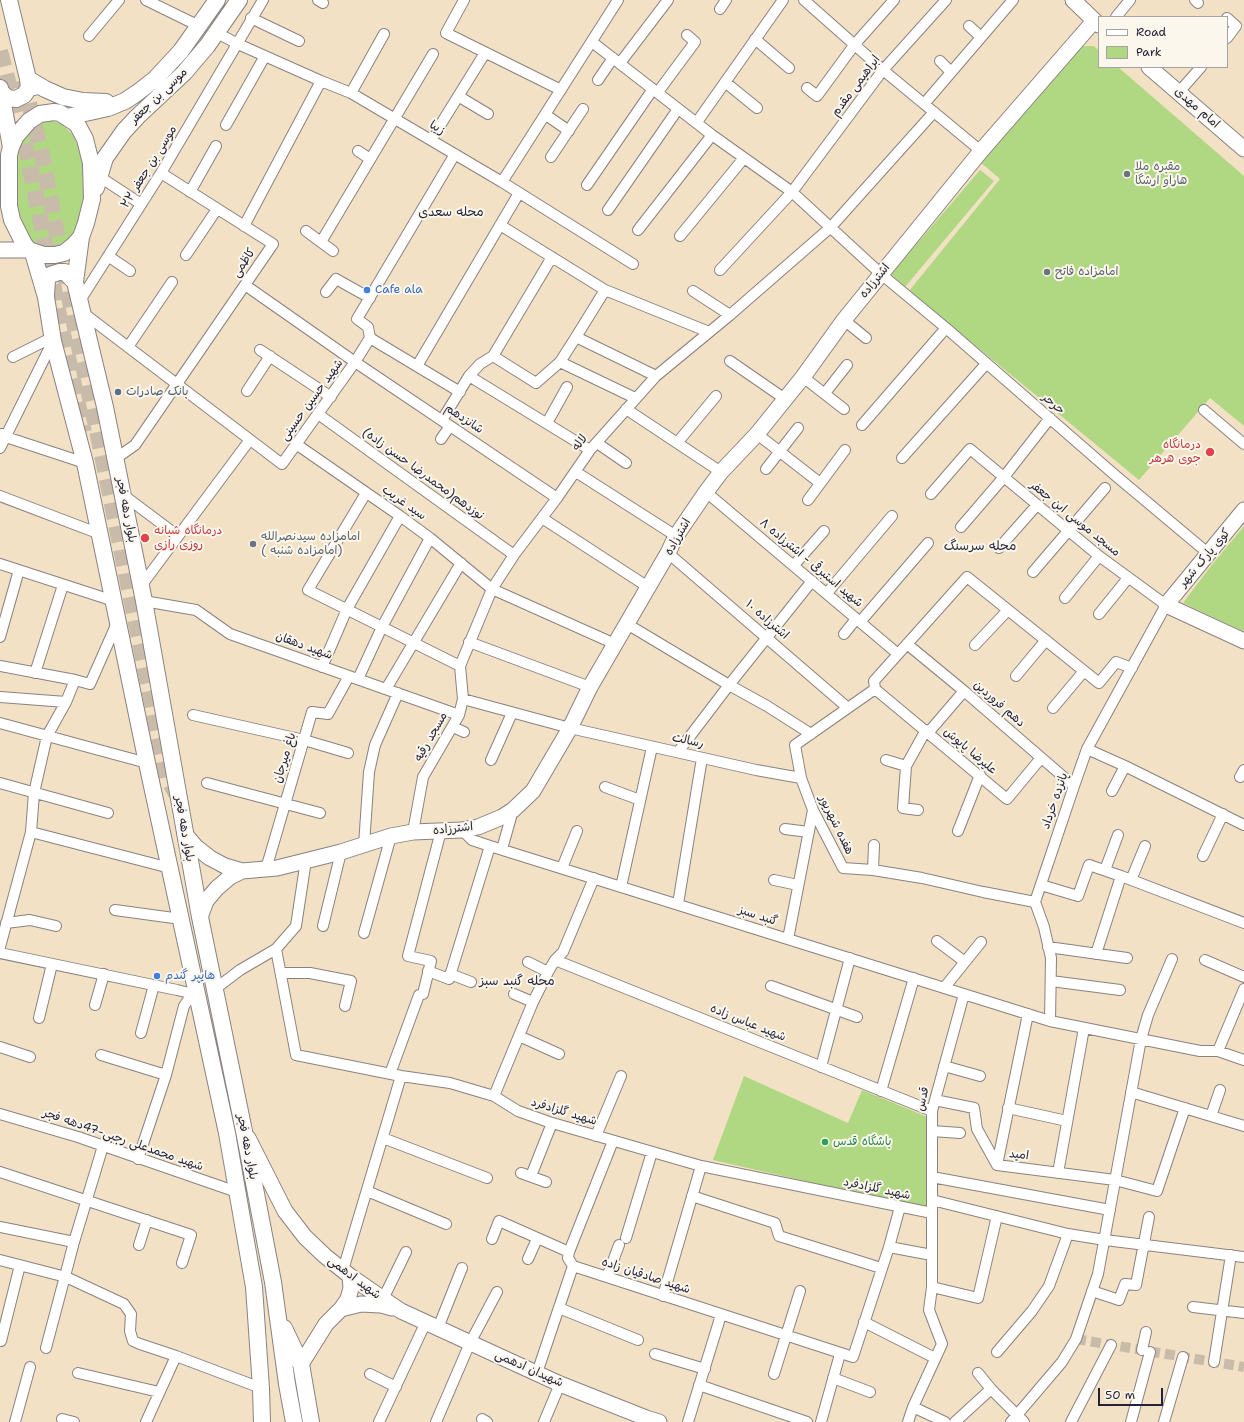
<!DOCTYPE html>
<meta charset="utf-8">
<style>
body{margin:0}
#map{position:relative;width:1244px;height:1422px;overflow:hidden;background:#f2e1c4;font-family:"Shantell Sans",sans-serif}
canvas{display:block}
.legend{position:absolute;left:1098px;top:16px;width:130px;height:52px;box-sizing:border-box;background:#fbf7ec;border:1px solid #a4a2a5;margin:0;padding:5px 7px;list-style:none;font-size:12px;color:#22223b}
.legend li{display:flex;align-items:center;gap:8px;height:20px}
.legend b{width:20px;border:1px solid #a4a2a5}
.scale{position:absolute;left:1098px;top:1388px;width:65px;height:18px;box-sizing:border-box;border:2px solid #22223b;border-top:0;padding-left:5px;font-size:12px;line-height:14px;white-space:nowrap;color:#22223b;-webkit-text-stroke:3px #fbf7ec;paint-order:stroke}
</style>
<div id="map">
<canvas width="1244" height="1422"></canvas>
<ul class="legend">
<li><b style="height:5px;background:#fff"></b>Road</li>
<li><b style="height:11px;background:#b0d882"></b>Park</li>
</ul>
<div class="scale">50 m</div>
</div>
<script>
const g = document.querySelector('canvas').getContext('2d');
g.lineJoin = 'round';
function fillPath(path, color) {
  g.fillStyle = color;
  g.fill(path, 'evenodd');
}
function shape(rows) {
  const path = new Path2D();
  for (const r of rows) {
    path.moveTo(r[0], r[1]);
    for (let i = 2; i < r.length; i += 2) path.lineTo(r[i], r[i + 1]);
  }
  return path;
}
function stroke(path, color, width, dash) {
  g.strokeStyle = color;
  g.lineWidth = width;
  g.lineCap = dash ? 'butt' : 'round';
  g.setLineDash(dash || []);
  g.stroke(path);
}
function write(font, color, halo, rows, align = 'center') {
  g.font = font + ' "Shantell Sans","Playpen Sans Arabic",sans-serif';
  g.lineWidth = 4;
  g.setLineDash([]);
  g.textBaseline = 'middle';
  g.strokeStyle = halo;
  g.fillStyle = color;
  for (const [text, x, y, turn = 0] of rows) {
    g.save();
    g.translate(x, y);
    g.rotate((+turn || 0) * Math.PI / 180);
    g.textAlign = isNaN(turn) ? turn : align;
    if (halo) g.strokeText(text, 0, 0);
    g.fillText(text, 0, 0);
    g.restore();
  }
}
const green = shape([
 [1081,46,1094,46,1099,51,1099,67,1118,67,1244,176,1244,426,1210,398,1139,480,909,291,1000,179,980,162],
 [49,120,62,124,73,135,83,158,86,182,84,204,77,226,68,240,53,248,34,244,23,225,15,196,15,169,18,146,29,126],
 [980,170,994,181,905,287,891,274],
 [1244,526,1244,632,1183,603,1211,566],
 [744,1076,848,1123,862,1090,930,1118,931,1210,713,1160]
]);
const streetTunnel = shape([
 [1076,1339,1244,1367]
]);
const primaryTunnel = shape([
 [0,51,28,156,59,315,84,432],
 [23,80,41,150,76,333,100,445,167,778,178,797]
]);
const street = shape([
 [146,0,199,26],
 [318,0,323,3],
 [464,0,446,33,561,90],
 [804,0,883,70,981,151],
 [1195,0,1198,3],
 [720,9,726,0],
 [1116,17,1130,0],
 [251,18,299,41],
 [1227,18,1236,26,1227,38],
 [969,26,981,37],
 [217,33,238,44,321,81,351,93,502,182,633,264],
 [89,36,119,0],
 [755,39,789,68],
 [592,42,712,135,792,192,881,274,946,328,1116,476,1209,554],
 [940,61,951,72],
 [620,63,668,0],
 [598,80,613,58],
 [725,82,757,108],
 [807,88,817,96,855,44,894,0],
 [658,92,695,42,687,35],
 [1179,92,1201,67],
 [351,93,384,34],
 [458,96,488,114],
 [924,104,1013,0],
 [546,115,569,131],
 [697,122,783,0],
 [226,125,265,56],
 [431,140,485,53],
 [358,151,370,159],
 [551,157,583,109],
 [106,181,141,204],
 [502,182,618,0],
 [587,185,653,89],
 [190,192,216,146],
 [608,210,678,109],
 [500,225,605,290,709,332],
 [244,226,321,81],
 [638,230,712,135],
 [306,231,333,251],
 [680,236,744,158],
 [321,242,433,54],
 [186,255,217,209],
 [108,256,130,271],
 [720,270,792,192,883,70,946,0],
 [245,285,355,362,557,498],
 [693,291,730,315],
 [326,292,336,279,370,298],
 [79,302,161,173,263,0],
 [82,312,282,464,355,362,370,338,368,327,357,319,455,154],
 [844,320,866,338],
 [576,337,656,376],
 [370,338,460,392],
 [128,347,172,282],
 [260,350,331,397],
 [493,356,536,383,560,362,635,398],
 [13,357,53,337],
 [730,361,785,399],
 [560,362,576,337,605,290],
 [417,366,519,193],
 [469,376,590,450],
 [803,377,844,409],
 [247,391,270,356],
 [825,393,847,365],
 [626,409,721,472],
 [1204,410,1244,444],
 [318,414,514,555],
 [442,420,469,376,480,364,493,356,552,257],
 [547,423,567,387],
 [862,425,946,328],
 [2,434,6,437,85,463],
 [757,434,820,483],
 [441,439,450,426],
 [597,443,626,463],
 [677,443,716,396],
 [296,444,400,516,430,538,492,589,615,644],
 [0,448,53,341],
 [902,458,986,364],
 [115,459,135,445,273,244,161,173],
 [766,469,798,428],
 [576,472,676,536],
 [706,492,898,654],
 [366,493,308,590,460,666],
 [122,494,178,536],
 [931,494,970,449,1099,556,1166,605,1087,749,1074,786,1035,902,1044,927,1051,958,1050,1021],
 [0,496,100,534],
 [808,500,845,450],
 [542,518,648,587],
 [961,527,1004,477,1050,418],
 [999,548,1037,505],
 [668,553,848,708],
 [0,564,114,601],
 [794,565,824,531],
 [1033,572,1105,488],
 [141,586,249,441],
 [827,593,892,516],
 [1065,598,1099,556],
 [144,601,196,610,230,634,459,715],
 [1099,614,1128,578],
 [860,622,928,543],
 [627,624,729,685,767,706,811,734],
 [844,634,856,619],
 [0,637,19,570],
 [469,642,590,687],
 [907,644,964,691,1074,786],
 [975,645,1008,610],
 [0,666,75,680],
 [322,667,347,609,400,516],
 [35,673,63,585],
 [1016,676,1046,640],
 [358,679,382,627,430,538],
 [386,689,461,563],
 [875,689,795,745,801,778,813,810,843,868,873,870,922,878,983,892,1035,902],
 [875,689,874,681,967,577,1099,683,1116,662,1132,668],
 [875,689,1007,799,1041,758],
 [0,697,66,702],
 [463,699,570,728,756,770,801,778],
 [1053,708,1084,671],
 [193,715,304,740,348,753],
 [0,723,147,763],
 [453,727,464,732],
 [928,733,964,691],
 [1087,749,1125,766,1244,825],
 [678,752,729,685,812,581],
 [491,760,512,713],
 [886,760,906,766],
 [1240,777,1244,770],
 [0,783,108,813],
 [207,783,320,813],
 [605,787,640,800],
 [1112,791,1125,766],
 [918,810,903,808,906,766,926,730],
 [785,829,809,832],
 [462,830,472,840,490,846,1050,1021,1200,1051,1218,1051,1244,1060],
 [958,831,980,775],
 [31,832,170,868],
 [413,832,423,777,459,715,463,699,460,666,492,589,514,555,557,498,590,450,656,376,730,315,831,227,934,112],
 [364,845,369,772,375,745,398,693],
 [502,849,513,810],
 [1203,856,1223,814],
 [562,868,577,831],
 [266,869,312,712,328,714,349,676],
 [873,870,874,845],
 [1105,870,1118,835],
 [774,880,798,885],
 [1131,880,1145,846],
 [1041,885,1078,896,1089,865,1121,876,1244,923],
 [621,887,652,747],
 [678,904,702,758],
 [115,910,181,919],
 [6,923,30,920,56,926],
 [323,926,341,852],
 [364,933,391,836],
 [788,939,813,810],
 [937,941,965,962],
 [0,947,31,832,34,793,47,736,66,702,75,680,90,684,117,623],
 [1048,947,1127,958],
 [276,949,296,1055,401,1076,450,1083,494,1096,518,1111,549,1122,701,1166,932,1213],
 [0,953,177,990,198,995],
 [1096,954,1121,876],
 [555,960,932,1111],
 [1205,960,1244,977],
 [528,962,548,972],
 [428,971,449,979,490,846],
 [281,973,310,973,351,981,345,1006],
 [450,974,471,982],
 [1051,981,1120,990],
 [771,986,857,1017],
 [944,988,981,942],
 [215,989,240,970,276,949,296,926,306,860],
 [423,994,431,961,408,956,441,831],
 [514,994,533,1002],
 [95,1005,104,974],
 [39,1018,52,964],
 [141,1033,154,985],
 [519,1036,559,1054],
 [0,1047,30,1057],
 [1218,1051,1244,989],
 [101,1055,166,1075],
 [944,1066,980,1076],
 [821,1067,850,958],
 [390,1074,419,995],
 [881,1091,914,978],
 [1131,1092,1244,1126],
 [494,1096,533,1002,548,972,555,960,563,952,594,878],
 [935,1100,974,1108,977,1129,997,1165,1115,1180,1157,1191,1185,1108],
 [1008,1108,1067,1121],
 [0,1114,78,1137,237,1192],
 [1211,1116,1220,1090],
 [932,1131,960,1133],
 [596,1136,621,1076],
 [383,1138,487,1178],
 [613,1141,569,1252,568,1258,573,1266,853,1357,889,1247,900,1207],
 [138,1159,166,1075,184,1006,188,1000,198,995],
 [997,1165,1028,1014],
 [0,1172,191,1235,182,1263],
 [521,1173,546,1182],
 [1058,1173,1084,1028],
 [531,1176,552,1123],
 [932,1177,1110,1210],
 [367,1191,446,1224],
 [692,1196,775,1223,779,1236,881,1268],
 [932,1200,1068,1234,1105,1240,1244,1257],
 [0,1227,74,1242],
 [626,1238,652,1152],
 [492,1239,499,1221,569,1252],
 [139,1245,147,1220],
 [889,1247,932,1255],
 [528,1259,537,1239],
 [0,1260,66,1277,124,1304,131,1314,130,1331,133,1341,140,1344,176,1356,261,1388],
 [343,1270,401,1076],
 [607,1277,619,1245],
 [932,1287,978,1298,997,1216],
 [1092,1291,1119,1300,1125,1284,1136,1285,1149,1217],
 [663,1296,701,1166],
 [383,1299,406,1252],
 [1193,1307,1244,1313],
 [559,1308,638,1340],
 [864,1322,935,1358],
 [438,1328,462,1268],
 [1,1341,20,1265],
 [46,1348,74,1242,103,1146],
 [1142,1350,1146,1332],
 [997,1352,1032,1311,1049,1286,1068,1234],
 [655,1354,705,1369],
 [1214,1362,1231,1255],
 [78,1373,159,1392],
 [537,1373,573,1266],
 [978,1373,991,1389,1024,1422],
 [370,1374,396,1387],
 [774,1374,800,1291],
 [833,1378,870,1392],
 [699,1385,807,1422],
 [913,1407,945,1422],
 [62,1419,74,1422],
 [482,1419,487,1422],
 [15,1422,30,1367],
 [146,1422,176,1356],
 [379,1422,426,1322],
 [436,1422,470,1343,497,1292],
 [544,1422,560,1384],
 [688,1422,721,1315],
 [821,1422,840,1354],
 [908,1422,913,1407,942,1344,929,1310,932,1287,932,1111,964,994],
 [955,1422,991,1389],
 [1011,1422,1062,1362,1076,1339,1098,1274,1141,1039,1148,1015,1172,959],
 [1071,1422,1111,1345],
 [1131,1422,1150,1352],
 [1164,1422,1183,1357]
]);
const secondary = shape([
 [1073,0,1099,25],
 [1149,67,1244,149],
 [0,250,29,250],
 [1244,510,1166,605,1244,641],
 [185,834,196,847,210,858,225,866,242,871],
 [200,917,206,901,217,888,230,877,242,871,277,868,341,852,391,836,413,832,462,830,478,827,502,817,513,810,533,791,570,728,590,687,668,553,676,536,706,492,721,472,757,434,803,377,844,320,981,151,1094,21],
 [248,1138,285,1211,305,1237,325,1256,350,1276,383,1299,401,1311,560,1384,646,1418,659,1422],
 [341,1309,348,1299,351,1288,350,1276],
 [301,1364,326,1324,341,1309,361,1304,381,1305,392,1308]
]);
const primary = shape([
 [9,0,28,79,34,87],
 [28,79,45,89,63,97,83,101,106,102],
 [0,88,11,147,9,155,9,206,12,220,24,244,29,250,44,255,55,255,64,253,74,245,81,237,86,223,92,199,91,163,85,139,77,124,60,113,54,112,40,114,29,121,16,136,11,147],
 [1,92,8,98,16,99,24,95,29,88,28,79],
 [67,117,108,108,125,101,137,93,155,79,181,51,217,0],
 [96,188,105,158,124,131,138,116,184,73,207,46,239,0],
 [81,237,75,282,105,407,144,601,200,917,244,1131,273,1282,287,1384,294,1422],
 [33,253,46,297,53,341,85,463,147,763,227,1133,254,1287,261,1388,262,1422],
 [46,295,47,280,50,275,59,272,65,272,75,282],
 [284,1328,301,1364,311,1422]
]);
const markers = [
 [1127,174,4,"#6b7280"],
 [1047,272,4,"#6b7280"],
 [367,290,4,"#3f7fe0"],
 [118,392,4,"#5c6f8a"],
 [1210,452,5,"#e0444e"],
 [145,538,5,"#e0444e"],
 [253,544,4,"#6b7280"],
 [157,976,4,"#3f7fe0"],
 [825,1142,4,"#2e9e5b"]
];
const streetNames = [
 ["ابراهیمی مقدم",856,86,-53],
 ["موسی بن جعفر",159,96,-44],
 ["امام مهدی",1197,108,41],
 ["زیبا",437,128,31],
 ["موسی بن جعفر ۲۲",149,167,-58],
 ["کاظمی",244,263,-56],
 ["اشترزاده",875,281,-51],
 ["شهید حسین حسینی",312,400,-54],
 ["حرحر",1053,404,41],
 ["شانزدهم",464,419,34],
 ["لاله",580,443,-53],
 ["نوزدهم(محمدرضا حسن زاده)",423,474,36],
 ["سید غریب",404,503,35],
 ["بلوار دهه فجر",126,510,79],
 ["مسجد موسی ابن جعفر",1075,519,39],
 ["اشترزاده",678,537,-60],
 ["کوی پارک شهر",1205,558,-50],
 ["شهید استبرقی - اشترزاده ۸",811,563,40],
 ["اشترزاده ۱۰",767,620,41],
 ["شهید دهقان",304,646,20],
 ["دهم فروردین",999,704,41],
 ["مسجد رقیه",431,737,-60],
 ["رسالت",688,741,12],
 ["علیرضا پاپوش",970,751,40],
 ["باغ میرجان",285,758,-73],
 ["پانزده خرداد",1055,801,-71],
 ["هفده شهریور",836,825,64],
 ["بلوار دهه فجر",184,829,80],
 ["اشترزاده",453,829,-6],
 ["گنبد سبز",758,916,18],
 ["شهید عباس زاده",748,1023,22],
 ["قدس",923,1099,-78],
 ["شهید گلزادفرد",564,1112,17],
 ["شهید محمدعلی رجبی-47دهه فجر",123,1140,19],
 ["بلوار دهه فجر",247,1147,79],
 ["امید",1019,1155,7],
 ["شهید گلزادفرد",877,1189,12],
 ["شهید صادقیان زاده",646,1276,18],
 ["شهید ادهمی",354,1278,37],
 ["شهیدان ادهمی",529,1369,24]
];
const worshipNames = [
 ["مقبره ملا",1135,167],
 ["هاراو ارشگا",1135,181],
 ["امامزاده فاتح",1055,272],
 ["امامزاده سیدنصرالله",261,537],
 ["( امامزاده شنبه)",261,551]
];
const shopNames = [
 ["Cafe ala",375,290],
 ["هایپر گندم",165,976]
];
const serviceNames = [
 ["بانک صادرات",126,392]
];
const healthNames = [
 ["درمانگاه",1201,445],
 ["جوی هرهر",1201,459],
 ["درمانگاه شبانه",154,531,"left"],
 ["روزی رازی",154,545,"left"]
];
const leisureNames = [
 ["باشگاه قدس",833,1142]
];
const neighbourhoodNames = [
 ["محله سعدی",451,213],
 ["محله سرسنگ",980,547],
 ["محله گنبد سبز",517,982]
];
fillPath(green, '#b0d882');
stroke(streetTunnel, '#c8bba9', 10, [10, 5]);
stroke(primaryTunnel, '#c8bba9', 16, [16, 8]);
stroke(street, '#8a8280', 12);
stroke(secondary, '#8a8280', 17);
stroke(primary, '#8a8280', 18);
stroke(street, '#fff', 10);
stroke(secondary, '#fff', 15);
stroke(primary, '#fff', 16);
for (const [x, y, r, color] of markers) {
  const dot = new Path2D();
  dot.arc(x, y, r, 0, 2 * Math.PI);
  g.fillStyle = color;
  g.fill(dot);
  stroke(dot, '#fbf7ec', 1.5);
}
write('12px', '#22223b', '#fbf7ec', streetNames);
write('12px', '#5b616d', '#fbf7ec', worshipNames, 'left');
write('12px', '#366cbe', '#fbf7ec', shopNames, 'left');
write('12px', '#4e5e75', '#fbf7ec', serviceNames, 'left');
write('12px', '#be3a42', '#fbf7ec', healthNames, 'right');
write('12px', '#27864d', '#fbf7ec', leisureNames, 'left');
write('13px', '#22223b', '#fbf7ec', neighbourhoodNames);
</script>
